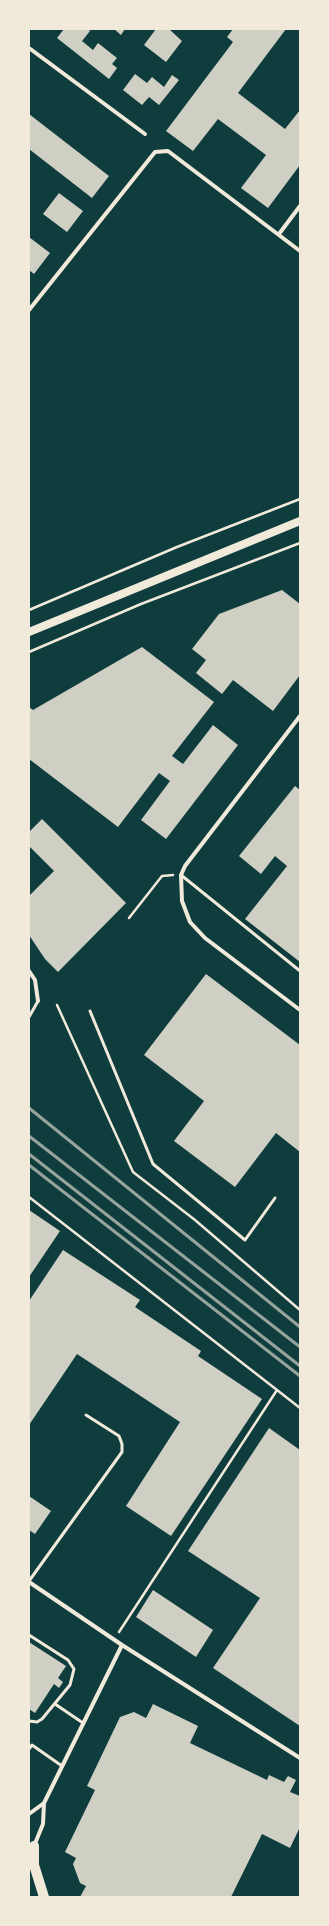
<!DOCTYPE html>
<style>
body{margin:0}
#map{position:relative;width:329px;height:1926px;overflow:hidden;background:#0f3d3e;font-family:Barlow,sans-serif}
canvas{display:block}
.frame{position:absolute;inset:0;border:30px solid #f1e9da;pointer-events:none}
</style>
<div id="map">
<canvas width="329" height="1926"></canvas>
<div class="frame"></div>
</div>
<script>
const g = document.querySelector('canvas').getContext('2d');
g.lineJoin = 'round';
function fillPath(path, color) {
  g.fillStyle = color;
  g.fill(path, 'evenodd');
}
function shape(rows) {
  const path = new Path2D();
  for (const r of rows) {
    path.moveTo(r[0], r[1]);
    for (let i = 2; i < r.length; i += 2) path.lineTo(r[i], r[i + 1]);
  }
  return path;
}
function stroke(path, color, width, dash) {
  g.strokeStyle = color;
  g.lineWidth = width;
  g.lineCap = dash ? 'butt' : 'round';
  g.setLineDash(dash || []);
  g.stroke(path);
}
const building = shape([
 [64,29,88,29,90,31,82,41,93,50,98,43,117,58,112,64,117,68,109,79,57,38],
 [114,29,125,29,121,35],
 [156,29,169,29,182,41,166,62,144,45],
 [233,29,286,29,238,93,285,129,300,110,300,165,268,208,241,188,266,155,218,119,193,151,166,131,233,42,227,37],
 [135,74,147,83,152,77,164,87,172,75,179,80,159,105,149,97,142,105,123,90],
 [29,114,109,176,92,198,29,149],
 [59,193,83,211,67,232,43,214],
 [29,237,50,253,34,274,29,270],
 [282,590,300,604,300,675,273,711,233,680,222,694,196,673,206,660,192,649,219,614],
 [142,647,214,702,172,756,183,764,213,725,238,745,166,839,141,820,170,781,159,773,118,827,29,759,29,707,33,710],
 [295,786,300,790,300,962,245,919,287,866,275,856,261,874,239,856],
 [42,819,126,903,58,972,45,959,29,935,29,896,54,871,29,846,29,832],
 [206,974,300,1045,300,1152,276,1133,235,1187,174,1141,204,1101,144,1055],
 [29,1210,60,1231,29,1277],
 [63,1250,140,1300,135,1307,201,1351,198,1356,262,1399,171,1536,126,1506,180,1422,77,1354,29,1425,29,1301],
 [269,1428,300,1450,300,1726,213,1668,260,1598,188,1551],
 [29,1496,51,1511,35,1534,29,1530],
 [153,1590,213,1630,196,1657,136,1617],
 [29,1642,66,1666,58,1678,63,1682,59,1688,54,1684,35,1713,29,1709],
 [153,1704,198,1726,190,1743,267,1780,269,1775,284,1782,288,1776,296,1780,290,1792,300,1796,300,1827,290,1848,262,1834,231,1897,80,1897,86,1886,80,1883,73,1864,76,1858,65,1852,95,1790,87,1786,120,1717,134,1712,146,1718]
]);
const path = shape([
 [29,610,177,547,300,499],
 [29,652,141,604,300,543],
 [129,918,162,876,173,875],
 [57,1005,133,1172,195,1220,300,1310],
 [29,1197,277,1390,119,1632],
 [277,1390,300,1408]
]);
const service = shape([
 [181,875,300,971],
 [90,1011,153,1164,245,1240,275,1198],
 [29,1017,38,1001],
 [29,1581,122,1452,122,1444,119,1436,86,1415],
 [29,1635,68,1660,74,1669,70,1685,42,1719,37,1722,29,1721],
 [55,1704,83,1723],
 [29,1749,32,1745,62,1766]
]);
const minor = shape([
 [29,48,145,134],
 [279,234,300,206],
 [29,310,155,152,168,151,300,251],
 [300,716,185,866,181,875,182,901,190,922,205,938,300,1010],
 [29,971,35,980,38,1001],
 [29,1582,122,1645,44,1803,43,1824,34,1846],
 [122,1645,300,1758],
 [29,1814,44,1803]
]);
const secondary = shape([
 [29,632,300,521]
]);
const primary = shape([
 [34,1846,34,1865,44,1897]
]);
const rail = shape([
 [29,1108,300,1327],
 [29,1136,300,1347],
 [29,1154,300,1366],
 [29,1165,300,1376]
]);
fillPath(building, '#cfcfc3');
stroke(path, '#f1e9da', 2.5);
stroke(service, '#f1e9da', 3);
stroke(minor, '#f1e9da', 4);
stroke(secondary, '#f1e9da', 8);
stroke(primary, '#f1e9da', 10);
stroke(rail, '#97a49c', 3);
</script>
